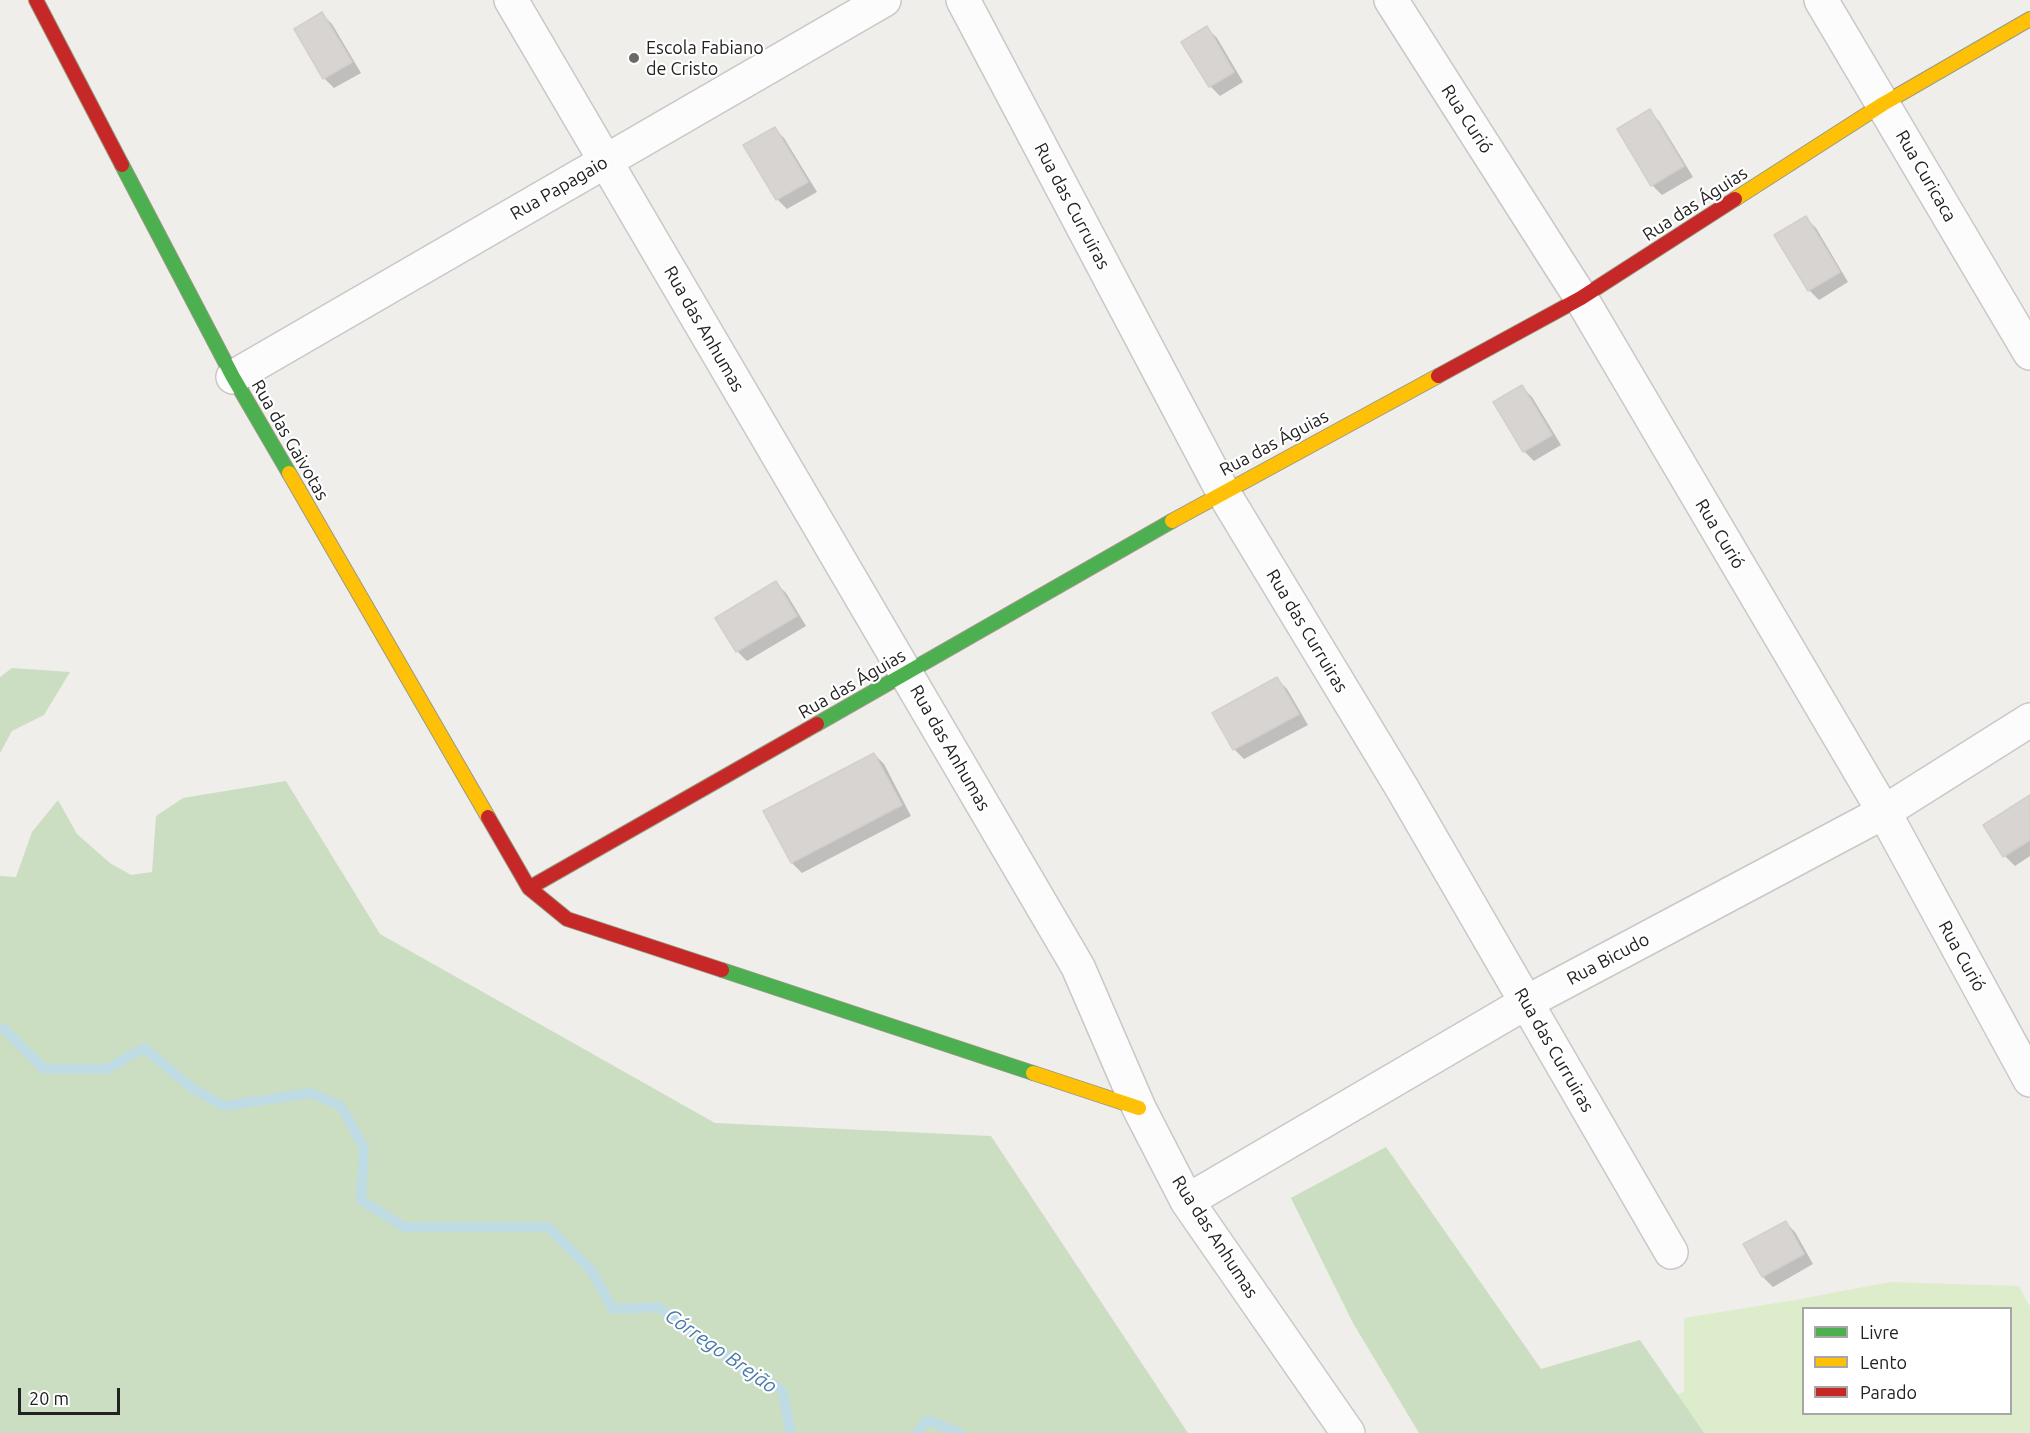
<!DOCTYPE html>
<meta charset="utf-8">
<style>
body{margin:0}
#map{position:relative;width:2030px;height:1433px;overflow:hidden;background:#f0eeeb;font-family:Ubuntu,sans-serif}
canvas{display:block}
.legend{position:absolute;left:1802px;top:1307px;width:210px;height:108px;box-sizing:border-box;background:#fff;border:2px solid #a7a7a7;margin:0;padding:8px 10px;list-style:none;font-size:18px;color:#222}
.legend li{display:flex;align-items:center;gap:12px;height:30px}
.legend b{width:30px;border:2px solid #a7a7a7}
.scale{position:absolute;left:18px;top:1388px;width:102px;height:27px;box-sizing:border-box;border:3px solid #222;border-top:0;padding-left:8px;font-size:18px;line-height:21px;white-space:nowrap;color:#222;-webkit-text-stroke:4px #fff;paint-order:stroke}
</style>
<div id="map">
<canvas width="2030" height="1433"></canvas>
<ul class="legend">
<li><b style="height:8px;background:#4caf50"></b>Livre</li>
<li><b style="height:8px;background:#ffc107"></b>Lento</li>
<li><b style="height:8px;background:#c62828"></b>Parado</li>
</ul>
<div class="scale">20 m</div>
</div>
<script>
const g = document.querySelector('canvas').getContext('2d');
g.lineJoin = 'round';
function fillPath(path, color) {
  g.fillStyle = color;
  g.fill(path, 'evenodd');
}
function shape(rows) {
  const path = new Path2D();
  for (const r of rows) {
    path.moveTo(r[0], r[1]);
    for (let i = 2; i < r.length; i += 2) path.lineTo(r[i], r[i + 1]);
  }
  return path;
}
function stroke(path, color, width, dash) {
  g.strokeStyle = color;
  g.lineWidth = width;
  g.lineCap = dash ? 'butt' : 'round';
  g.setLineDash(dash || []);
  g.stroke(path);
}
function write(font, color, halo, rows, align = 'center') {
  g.font = font + ' Ubuntu,sans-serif';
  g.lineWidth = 4.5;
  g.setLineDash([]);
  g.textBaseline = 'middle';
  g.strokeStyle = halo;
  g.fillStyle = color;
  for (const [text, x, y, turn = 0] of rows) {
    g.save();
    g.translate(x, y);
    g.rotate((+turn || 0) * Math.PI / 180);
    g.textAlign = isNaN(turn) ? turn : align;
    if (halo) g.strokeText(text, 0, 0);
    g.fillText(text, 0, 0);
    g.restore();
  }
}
const grass = shape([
 [1386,1147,1541,1369,1640,1340,1601,1424,1684,1392,1684,1318,1795,1300,1890,1282,2019,1286,2030,1307,2030,1433,1419,1433,1353,1323,1291,1198],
 [1804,1308,2010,1308,2010,1414,1804,1414]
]);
const forest = shape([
 [12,668,70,672,44,715,12,731,0,753,0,677],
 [286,781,380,934,715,1123,991,1136,1188,1433,0,1433,0,876,16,877,32,832,58,800,77,834,110,863,131,875,152,872,156,816,183,798],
 [1386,1147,1541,1369,1640,1340,1704,1433,1419,1433,1353,1323,1291,1198]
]);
const shadow = shape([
 [322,14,332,24,361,73,334,88,324,78,296,30],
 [1207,28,1217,38,1243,82,1220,96,1210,86],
 [1649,111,1659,121,1693,177,1662,195,1652,185,1619,129],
 [774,128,784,138,817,192,787,209,777,199,745,146],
 [1806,218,1816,228,1848,282,1819,300,1809,290],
 [1522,387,1532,397,1561,445,1534,461,1524,451],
 [776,583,786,593,806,626,747,661,737,651],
 [1277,679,1287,689,1308,725,1244,759,1234,749],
 [874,754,884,764,911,816,802,873,792,863,765,811],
 [2030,797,2030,856,2015,866,2005,856,1985,826],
 [1785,1222,1795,1232,1813,1264,1773,1287,1763,1277,1745,1245]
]);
const stream = shape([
 [0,1030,4,1029,44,1069,107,1069,144,1048,192,1088,224,1106,311,1093,341,1106,364,1148,361,1200,404,1227,548,1227,591,1270,613,1309,658,1307,745,1369,782,1390,791,1433],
 [917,1433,927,1420,960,1433]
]);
const building = shape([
 [322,12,352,62,323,79,294,29,322,12],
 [1207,26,1234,72,1209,87,1181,42,1207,26],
 [1650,109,1684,166,1651,186,1617,129,1650,109],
 [775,127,808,182,776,200,743,145,775,127],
 [1806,216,1840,272,1808,291,1774,235,1806,216],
 [1522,385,1552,435,1523,452,1493,402,1522,385],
 [776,581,797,616,736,652,715,618,776,581],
 [1277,677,1299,714,1233,750,1212,713,1277,677],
 [874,753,902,805,791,863,763,811,874,753],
 [2030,795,2030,840,2003,857,1983,825,2030,795],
 [1786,1221,1804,1254,1762,1277,1743,1244,1786,1221]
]);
const street = shape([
 [511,0,1078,967,1139,1108,1187,1201,1348,1433],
 [963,0,1223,492,1402,788,1671,1252],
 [1391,0,1581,298,1884,812,2030,1080],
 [1821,0,2030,353],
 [233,377,884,0],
 [1187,1201,1527,1002,1884,812,2030,720]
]);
const fast = shape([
 [122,165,233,377,289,473],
 [817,724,1172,521],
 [722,970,1033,1073]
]);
const slow = shape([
 [1735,199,1883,104,2030,19],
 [289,473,488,817],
 [1172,521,1438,376],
 [1033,1073,1139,1108]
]);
const jam = shape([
 [36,0,122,165],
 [1438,376,1581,298,1735,199],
 [488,817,529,888,567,919,722,970],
 [529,888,817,724]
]);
const markers = [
 [634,58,6,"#6a6968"]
];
const poiNames = [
 ["Escola Fabiano",646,48],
 ["de Cristo",646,69]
];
const streetNames = [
 ["Rua Curió",1467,119,57],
 ["Rua Curicaca",1926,176,60],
 ["Rua Papagaio",559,188,-30],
 ["Rua das Águias",1695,204,-33],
 ["Rua das Curruiras",1072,206,62],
 ["Rua das Anhumas",704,329,60],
 ["Rua das Gaivotas",290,440,60],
 ["Rua das Águias",1274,443,-28],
 ["Rua Curió",1720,534,59],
 ["Rua das Curruiras",1307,631,59],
 ["Rua das Águias",852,684,-30],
 ["Rua das Anhumas",950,748,60],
 ["Rua Curió",1962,956,61],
 ["Rua Bicudo",1608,959,-28],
 ["Rua das Curruiras",1554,1050,60],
 ["Rua das Anhumas",1215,1237,57]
];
const waterNames = [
 ["Córrego Brejão",721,1351,35]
];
fillPath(grass, '#ddeccb');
fillPath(forest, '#cbdec1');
fillPath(shadow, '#0003');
stroke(stream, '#bfdbe3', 10);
fillPath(building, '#d7d4d2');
stroke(building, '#d3d0cc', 1.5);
stroke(street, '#c9c8c7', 36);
stroke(fast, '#999a82', 16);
stroke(slow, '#999a82', 16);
stroke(jam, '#999a82', 16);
stroke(street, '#fdfcfc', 33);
stroke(fast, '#4caf50', 14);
stroke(slow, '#ffc107', 14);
stroke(jam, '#c62828', 14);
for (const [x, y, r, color] of markers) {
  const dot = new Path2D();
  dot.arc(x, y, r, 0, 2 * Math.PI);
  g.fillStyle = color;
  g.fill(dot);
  stroke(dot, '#fff', 2);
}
write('18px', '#222', '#fff', poiNames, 'left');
write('18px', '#222', '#fff', streetNames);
write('italic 20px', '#4a7aab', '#fff', waterNames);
</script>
